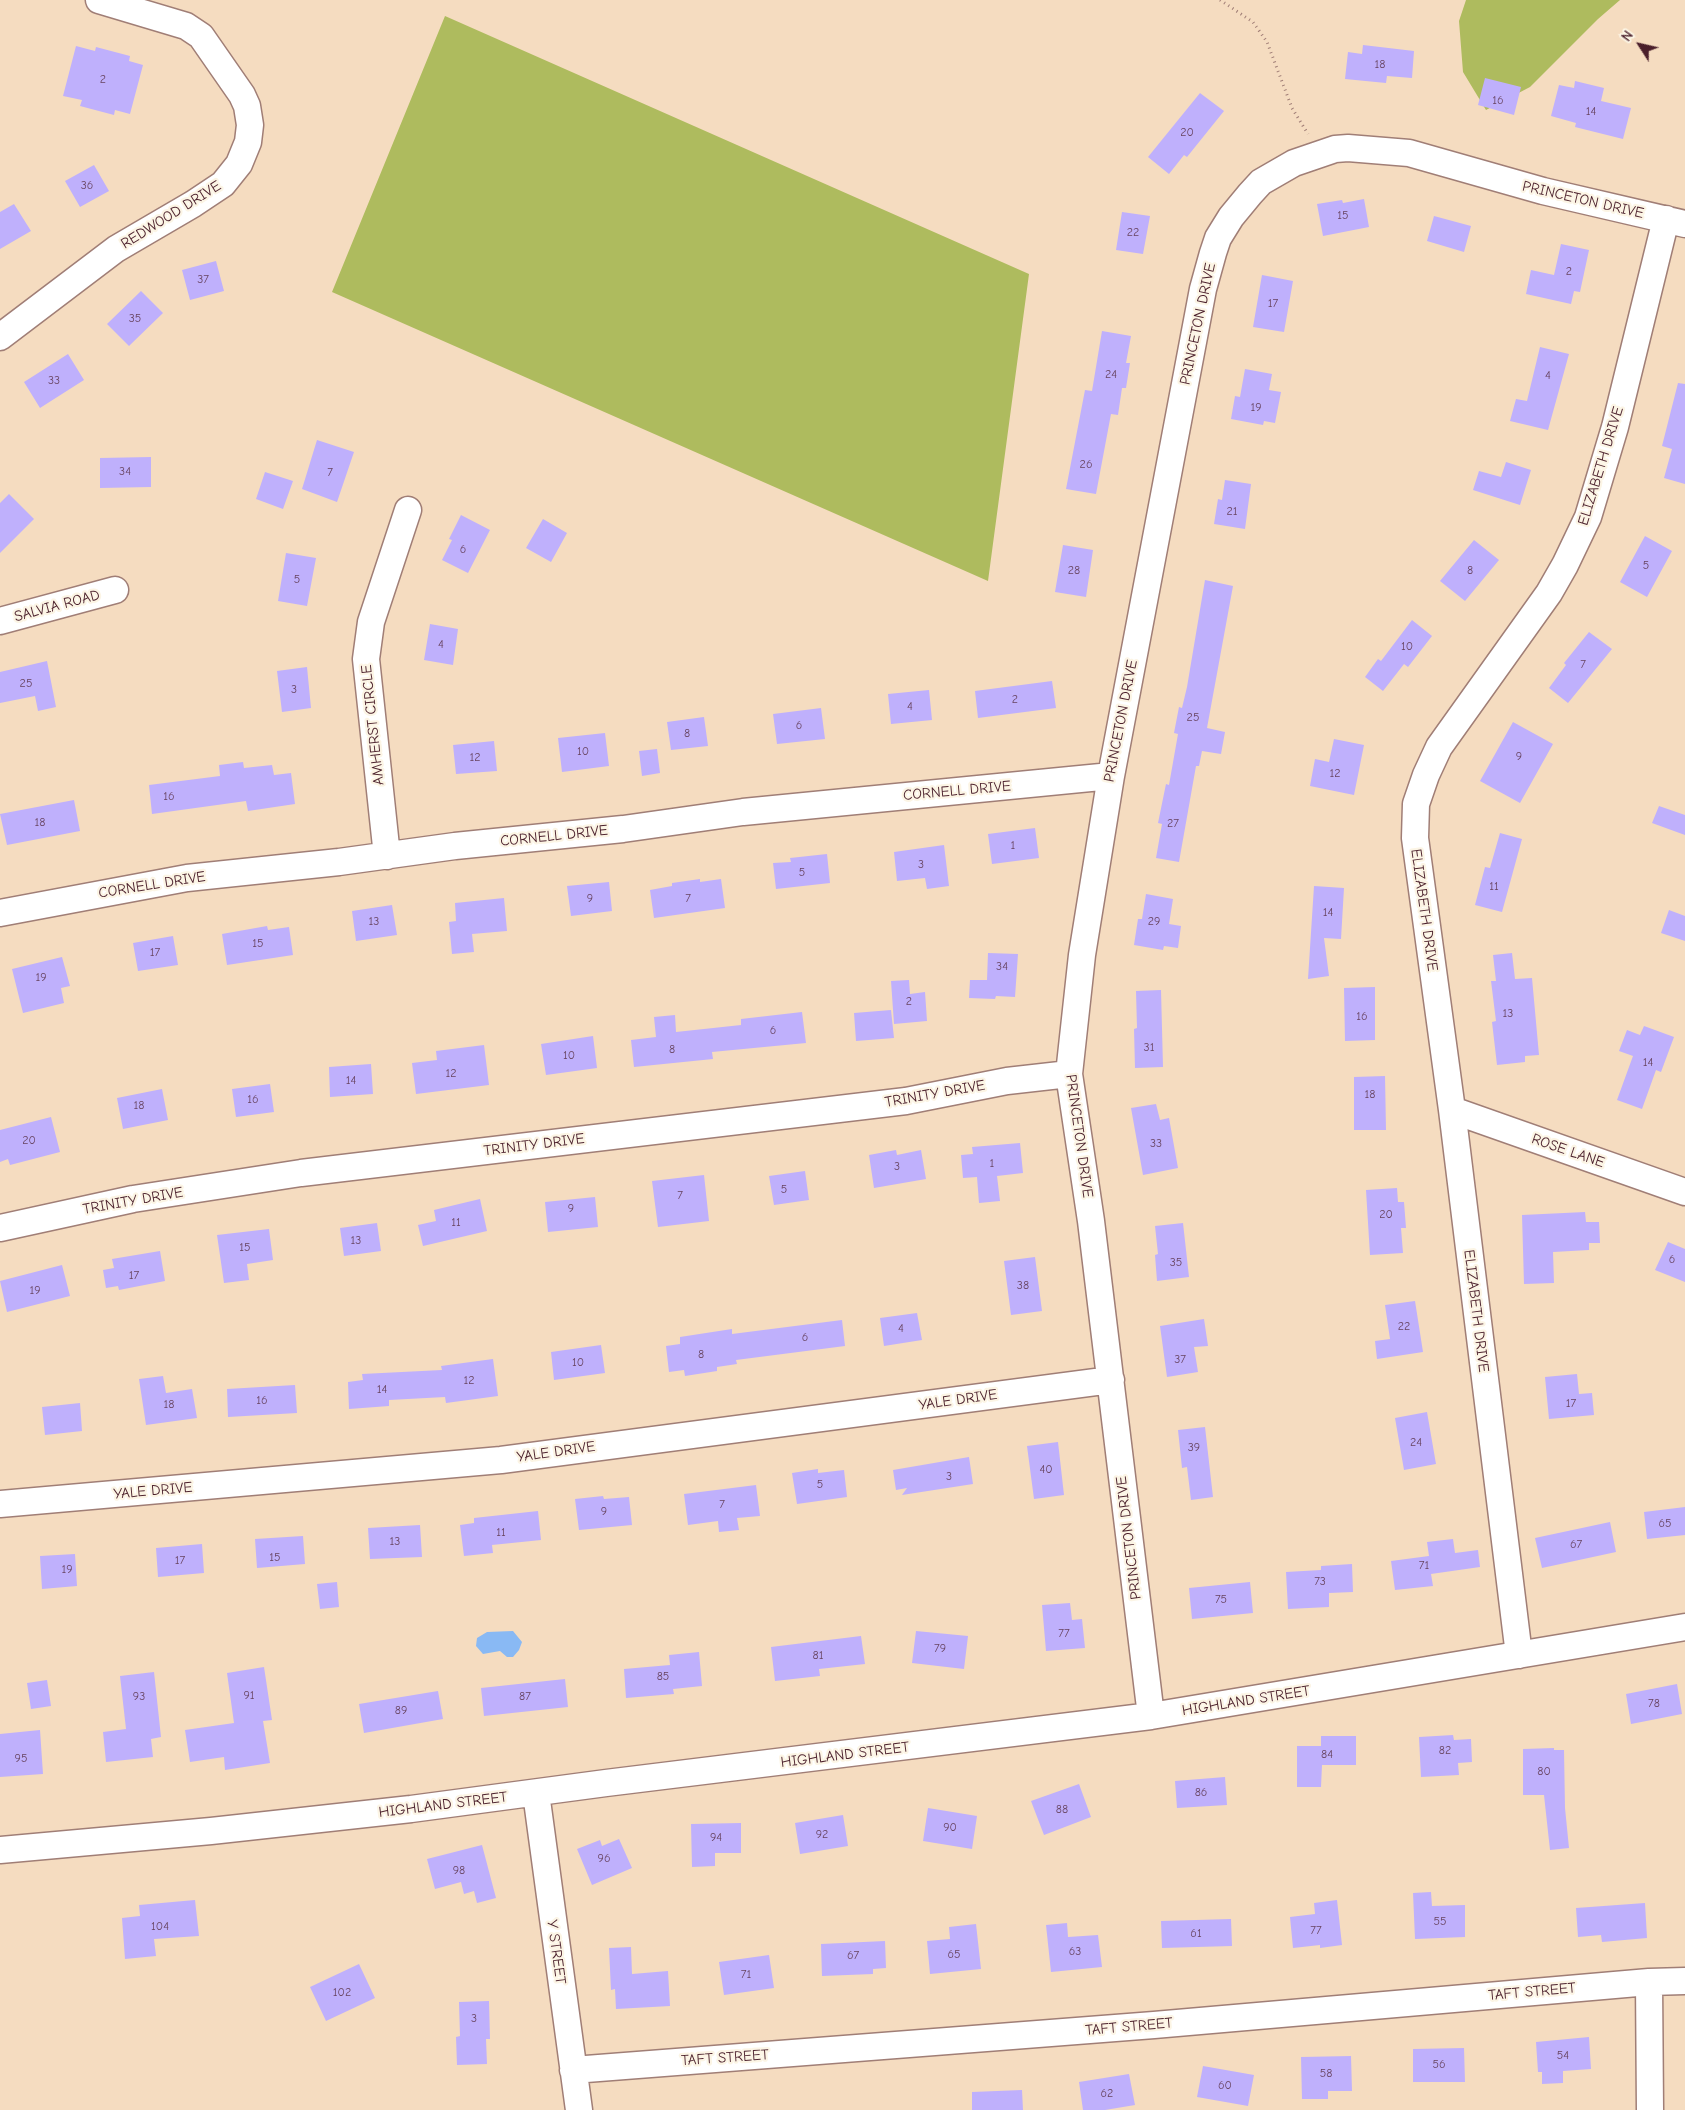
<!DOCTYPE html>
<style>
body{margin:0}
#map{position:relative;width:1685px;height:2110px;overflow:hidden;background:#f5dcc0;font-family:"Comic Neue",sans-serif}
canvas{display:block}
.north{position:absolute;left:1615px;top:20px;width:50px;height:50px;-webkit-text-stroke:4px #fcf5e5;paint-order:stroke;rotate:305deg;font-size:14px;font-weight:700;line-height:20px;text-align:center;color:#4a1f2b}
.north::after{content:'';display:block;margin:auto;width:18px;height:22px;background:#4a1f2b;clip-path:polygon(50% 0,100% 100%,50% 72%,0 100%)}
</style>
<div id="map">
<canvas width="1685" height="2110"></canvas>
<div class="north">N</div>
</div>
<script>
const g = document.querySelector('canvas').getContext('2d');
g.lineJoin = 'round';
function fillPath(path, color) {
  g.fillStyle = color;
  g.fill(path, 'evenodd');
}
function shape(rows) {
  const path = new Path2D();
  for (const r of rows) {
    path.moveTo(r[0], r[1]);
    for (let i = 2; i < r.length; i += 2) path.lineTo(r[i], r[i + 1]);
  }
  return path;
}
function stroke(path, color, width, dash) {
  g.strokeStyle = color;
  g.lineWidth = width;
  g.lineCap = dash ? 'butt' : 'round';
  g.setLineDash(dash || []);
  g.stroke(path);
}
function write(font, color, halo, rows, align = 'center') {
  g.font = font + ' "Comic Neue",sans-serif';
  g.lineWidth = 4.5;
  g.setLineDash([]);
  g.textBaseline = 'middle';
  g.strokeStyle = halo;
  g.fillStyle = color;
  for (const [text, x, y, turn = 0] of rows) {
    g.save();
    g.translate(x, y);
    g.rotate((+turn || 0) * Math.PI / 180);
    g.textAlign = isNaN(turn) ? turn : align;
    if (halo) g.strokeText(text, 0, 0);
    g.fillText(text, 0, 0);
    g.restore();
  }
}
const green = shape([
 [1466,0,1620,0,1598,19,1530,87,1486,110,1463,72,1459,21],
 [445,16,1029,274,988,581,332,292]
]);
const water = shape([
 [513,1631,522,1642,519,1650,513,1657,507,1657,500,1651,483,1654,476,1646,477,1638,487,1632]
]);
const building = shape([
 [1363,45,1414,51,1412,78,1387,76,1386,83,1345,79,1348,52,1362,54],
 [76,46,95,51,96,47,130,56,129,61,143,65,130,114,115,110,114,115,80,106,82,100,63,96],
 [1485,78,1521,87,1514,115,1478,105],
 [1575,81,1604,88,1601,101,1631,108,1623,139,1575,127,1576,123,1551,116,1559,85,1574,88],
 [1200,93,1224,111,1187,157,1184,155,1169,174,1148,157],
 [94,165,109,191,80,207,65,181],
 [1364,199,1369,227,1323,236,1317,204,1342,200,1343,203],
 [14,204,31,231,0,249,0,212],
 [1122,212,1150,216,1143,254,1116,250],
 [1434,216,1471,226,1464,252,1427,241],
 [1561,244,1589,250,1580,292,1574,291,1571,304,1526,294,1531,270,1554,275],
 [216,261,224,291,190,300,182,270],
 [1262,275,1293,281,1284,332,1253,327],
 [141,291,163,313,129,346,107,324],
 [1102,331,1131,336,1126,363,1130,363,1126,388,1122,388,1118,415,1111,414,1096,494,1066,489,1085,390,1092,391],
 [1540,347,1569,354,1548,430,1510,421,1516,399,1527,401],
 [68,354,84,380,40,408,24,382],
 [1245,369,1272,374,1269,390,1281,392,1275,423,1264,421,1263,425,1231,419,1235,396,1240,397],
 [1678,383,1685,384,1685,484,1664,478,1672,449,1662,446],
 [317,440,354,452,337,502,302,489],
 [151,457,151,487,100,488,100,458],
 [1506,462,1531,470,1520,505,1473,490,1479,471,1501,477],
 [265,472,293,481,283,509,256,499],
 [1225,480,1251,484,1245,529,1214,524,1218,499,1222,500],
 [9,494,34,519,0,553,0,503],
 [461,515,490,530,468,573,442,560,452,540,449,539],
 [543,519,567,533,551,562,526,548],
 [1645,536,1672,551,1647,597,1620,582],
 [1474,540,1499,560,1465,601,1440,581],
 [1063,545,1093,550,1086,597,1055,592],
 [286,553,316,558,307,606,278,601],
 [1205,580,1233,586,1207,728,1225,732,1221,754,1202,751,1199,766,1196,766,1179,862,1156,858,1162,824,1158,823,1166,784,1169,785,1178,734,1174,733,1179,707,1182,708,1187,687],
 [1412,620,1432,636,1408,667,1404,664,1383,691,1365,677,1378,659,1381,661],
 [430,624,458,629,453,665,424,660],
 [1589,632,1612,649,1568,703,1549,688,1566,665,1564,663],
 [47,661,56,707,38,711,35,696,0,703,0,672],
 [307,667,311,708,282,712,277,671],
 [1052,681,1056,708,978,718,975,691],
 [929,690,932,720,891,724,888,694],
 [821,708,825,739,777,744,773,714],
 [704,717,708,746,671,750,667,722],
 [1513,722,1553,744,1520,803,1480,781],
 [605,733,609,766,562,772,558,738],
 [1334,739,1364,745,1354,795,1310,786,1315,759,1329,762],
 [494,741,497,771,456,774,453,745],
 [657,749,660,773,642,776,639,751],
 [243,762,244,768,272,765,274,775,291,773,295,804,248,811,246,801,152,814,149,785,220,776,219,765],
 [74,800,80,831,7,845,0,814],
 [1659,806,1685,815,1685,835,1652,823],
 [1035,828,1039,858,992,864,988,834],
 [1500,833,1522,839,1502,912,1475,905,1485,867,1490,868],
 [944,845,949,886,927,889,925,878,897,881,894,852],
 [827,854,830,883,776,889,773,863,791,862,790,858],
 [700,879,700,882,721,879,725,908,654,918,650,890,672,886,672,883],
 [609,882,612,911,571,916,567,886],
 [1314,886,1344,888,1341,939,1324,938,1329,976,1308,979],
 [1146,894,1173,899,1169,924,1181,926,1178,948,1164,946,1163,950,1134,945,1138,919,1142,919],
 [504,898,507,931,472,934,474,952,452,954,449,922,456,921,455,903],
 [392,905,397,935,356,941,352,911],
 [1669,910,1685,916,1685,941,1661,933],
 [267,926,268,930,289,927,293,955,227,965,222,934],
 [173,936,178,965,138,971,133,943],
 [988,953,1018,954,1015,997,996,996,995,999,969,998,970,980,987,980],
 [1512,953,1515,979,1532,978,1539,1055,1525,1056,1525,1062,1497,1065,1492,1022,1496,1021,1491,981,1496,981,1493,955],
 [62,957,70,986,61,988,64,1003,23,1013,12,969],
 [909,980,910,994,925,992,927,1021,894,1024,891,981],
 [1375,987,1375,1040,1345,1041,1344,988],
 [1161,990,1163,1067,1135,1068,1134,1029,1137,1028,1136,991],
 [891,1010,894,1038,856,1041,854,1013],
 [802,1012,806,1043,712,1052,713,1059,634,1067,631,1040,656,1037,654,1017,675,1015,676,1032,741,1025,741,1019],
 [1644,1026,1674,1037,1661,1072,1656,1070,1642,1109,1617,1100,1633,1056,1619,1051,1627,1030,1640,1035],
 [593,1036,597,1068,546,1075,541,1044],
 [484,1045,489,1085,416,1094,412,1063,437,1060,436,1051],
 [371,1064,373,1094,330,1097,329,1067],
 [1385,1076,1386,1130,1354,1130,1354,1077],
 [270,1084,274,1112,236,1117,232,1089],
 [162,1089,168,1120,123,1129,117,1098],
 [1156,1104,1160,1120,1169,1118,1178,1168,1143,1175,1131,1108],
 [51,1117,60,1152,10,1165,8,1159,0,1162,0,1130],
 [1020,1143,1023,1173,997,1176,1000,1201,979,1203,977,1177,963,1178,961,1155,973,1154,972,1147],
 [896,1150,897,1155,921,1150,926,1179,874,1188,869,1155],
 [805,1171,809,1200,774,1205,769,1176],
 [704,1175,709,1221,658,1227,652,1181],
 [1397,1188,1398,1202,1404,1202,1406,1228,1401,1228,1403,1253,1370,1255,1366,1190],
 [595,1197,598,1227,548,1232,545,1202],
 [480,1199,487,1231,423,1246,418,1225,436,1221,434,1210],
 [1585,1212,1586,1222,1599,1222,1600,1243,1589,1243,1589,1250,1553,1252,1554,1283,1524,1284,1522,1215],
 [377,1223,381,1251,344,1256,340,1228],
 [1183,1223,1189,1277,1157,1281,1155,1255,1158,1254,1155,1226],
 [269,1229,273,1260,247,1264,249,1280,224,1283,217,1235],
 [1668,1242,1685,1249,1685,1282,1655,1270],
 [160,1251,165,1281,119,1290,118,1286,106,1288,103,1270,114,1268,112,1259],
 [1035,1257,1042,1311,1011,1315,1004,1261],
 [62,1265,70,1296,7,1312,0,1281],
 [1415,1301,1423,1352,1377,1359,1375,1341,1390,1339,1385,1305],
 [917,1313,922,1340,884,1346,880,1318],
 [1204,1319,1208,1346,1194,1347,1198,1372,1167,1377,1160,1326],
 [842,1320,845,1346,736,1360,737,1364,717,1367,717,1371,685,1376,684,1370,669,1372,666,1346,680,1344,680,1337,732,1329,732,1334],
 [601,1345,605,1373,554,1380,551,1352],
 [493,1359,498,1396,446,1403,445,1397,389,1400,389,1406,349,1409,348,1382,363,1380,362,1374,442,1370,441,1366],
 [1577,1374,1579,1394,1592,1393,1594,1415,1549,1419,1545,1377],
 [163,1376,166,1393,192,1389,197,1418,146,1425,139,1379],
 [295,1385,297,1413,228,1417,227,1389],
 [80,1403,82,1431,45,1435,42,1407],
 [1427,1412,1436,1464,1404,1470,1395,1418],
 [1205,1427,1213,1497,1191,1500,1187,1467,1182,1468,1178,1430],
 [1058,1442,1064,1495,1034,1499,1027,1446],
 [969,1457,973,1484,902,1495,907,1488,896,1490,893,1470],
 [818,1469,818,1473,844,1470,847,1497,797,1504,792,1473],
 [756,1485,760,1516,737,1518,739,1530,719,1532,718,1521,688,1525,684,1494],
 [603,1496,604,1499,629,1497,632,1525,579,1530,575,1499],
 [1685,1507,1685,1535,1647,1539,1644,1512],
 [538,1511,541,1540,492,1545,493,1553,464,1556,460,1525,474,1523,474,1518],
 [1610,1522,1616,1552,1542,1568,1535,1538],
 [420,1525,422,1557,370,1559,368,1528],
 [303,1536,305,1564,257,1568,255,1539],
 [1453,1539,1455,1553,1478,1550,1480,1567,1431,1574,1433,1586,1395,1590,1391,1561,1429,1556,1427,1542],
 [202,1544,204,1573,158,1577,156,1548],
 [75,1554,77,1586,42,1589,40,1556],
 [1352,1564,1353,1592,1329,1593,1329,1607,1288,1609,1286,1572,1321,1570,1321,1566],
 [337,1582,339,1607,320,1609,317,1584],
 [1250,1582,1253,1613,1192,1619,1189,1588],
 [1070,1603,1072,1620,1082,1619,1085,1648,1046,1651,1042,1605],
 [916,1631,968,1636,964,1669,912,1663],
 [861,1636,865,1664,819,1669,820,1676,775,1681,771,1647],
 [699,1652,702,1686,673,1689,674,1694,626,1698,624,1669,670,1665,669,1655],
 [264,1667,272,1720,263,1721,270,1763,225,1770,224,1757,190,1762,185,1730,234,1723,227,1673],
 [154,1672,161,1737,151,1739,153,1757,106,1762,103,1732,126,1729,120,1676],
 [565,1679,568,1707,484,1716,481,1688],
 [47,1680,51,1706,31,1709,27,1683],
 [1677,1684,1682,1714,1631,1724,1626,1694],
 [438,1691,443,1719,364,1733,359,1704],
 [40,1730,43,1774,0,1777,0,1734],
 [1453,1735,1454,1740,1471,1739,1472,1762,1458,1763,1459,1775,1421,1777,1419,1737],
 [1321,1736,1356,1736,1356,1765,1322,1765,1321,1787,1297,1787,1297,1746,1321,1746],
 [1554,1748,1554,1750,1564,1750,1565,1808,1569,1848,1550,1850,1544,1795,1523,1795,1523,1749],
 [1225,1777,1227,1805,1177,1808,1175,1781],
 [1079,1784,1091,1817,1044,1835,1031,1801],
 [928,1808,977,1816,972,1849,923,1841],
 [843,1815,848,1846,800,1854,795,1823],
 [741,1823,741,1853,715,1853,715,1866,692,1867,691,1824],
 [619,1839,632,1868,592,1885,577,1849,600,1840,602,1846],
 [482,1845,496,1898,477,1903,474,1891,464,1894,461,1882,435,1889,427,1859],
 [1431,1892,1432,1906,1465,1905,1465,1937,1415,1939,1413,1893],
 [195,1900,199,1936,154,1939,156,1956,125,1959,122,1918,140,1916,139,1905],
 [1337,1900,1342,1945,1320,1948,1320,1945,1293,1948,1290,1917,1315,1914,1314,1903],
 [1645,1903,1647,1938,1602,1942,1601,1935,1578,1937,1576,1908],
 [1231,1919,1232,1946,1162,1948,1161,1921],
 [1067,1923,1068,1937,1098,1935,1102,1967,1051,1972,1046,1925],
 [976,1924,981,1969,930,1974,927,1941,950,1939,949,1927],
 [885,1941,886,1968,873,1969,873,1974,822,1976,821,1944],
 [631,1947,632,1974,668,1971,670,2006,616,2009,615,1989,611,1990,609,1948],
 [769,1955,774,1988,724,1995,719,1962],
 [359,1964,375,1998,326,2021,310,1987],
 [489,2001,490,2039,486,2039,487,2064,457,2065,456,2037,460,2036,459,2002],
 [1589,2037,1591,2069,1563,2071,1563,2083,1542,2084,1542,2072,1538,2072,1536,2042],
 [1464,2048,1465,2082,1413,2082,1413,2049],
 [1351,2056,1352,2091,1328,2091,1328,2099,1302,2099,1301,2057],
 [1203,2066,1254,2075,1248,2106,1197,2097],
 [1129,2074,1135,2105,1105,2110,1083,2110,1079,2082],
 [1022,2090,1023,2110,972,2110,972,2092]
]);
const path = shape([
 [1220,0,1253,22,1267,42,1292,108,1308,134]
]);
const minor = shape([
 [0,337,116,249,193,204,223,184,239,164,248,142,250,125,247,106,242,95,201,36,186,26,99,0],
 [0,621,115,590],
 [387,856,366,659,371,622,408,510],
 [0,913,187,878,339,862,455,846,623,829,743,812,1111,776],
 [1452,1110,1685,1192],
 [0,1228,133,1199,301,1173,906,1101,1007,1081,1069,1074],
 [0,1504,501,1460,1111,1380],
 [1519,1655,1452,1110,1415,838,1416,804,1426,775,1439,747,1549,593,1565,565,1588,517,1615,427,1666,219],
 [1151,1716,1091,1221,1069,1074,1082,955,1111,776,1203,289,1213,253,1218,238,1231,217,1250,194,1261,182,1294,163,1335,149,1348,148,1409,153,1543,191,1685,224],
 [536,1793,579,2110],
 [0,1850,211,1831,411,1809,606,1783,1151,1716,1685,1627],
 [1649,1982,1650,2110],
 [573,2070,1154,2025,1649,1982,1685,1981]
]);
const numberNames = [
 ["18",1380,65],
 ["2",103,80],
 ["16",1498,101],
 ["14",1591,112],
 ["20",1187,133],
 ["36",87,186],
 ["15",1343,216],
 ["22",1133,233],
 ["2",1569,272],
 ["37",203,280],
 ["17",1273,304],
 ["35",135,319],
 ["24",1111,375],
 ["4",1548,376],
 ["33",54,381],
 ["19",1256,408],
 ["26",1086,465],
 ["34",125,472],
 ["7",330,473],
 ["21",1232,512],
 ["6",463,550],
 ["5",1646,566],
 ["28",1074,571],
 ["8",1470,571],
 ["5",297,580],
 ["4",441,645],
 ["10",1407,647],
 ["7",1583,665],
 ["25",26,684],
 ["3",294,690],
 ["2",1015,700],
 ["4",910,707],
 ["25",1193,718],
 ["6",799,726],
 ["8",687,734],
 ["10",583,752],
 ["9",1519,757],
 ["12",475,758],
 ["12",1335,774],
 ["16",169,797],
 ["18",40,823],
 ["27",1173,824],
 ["1",1013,846],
 ["3",921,865],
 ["5",802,873],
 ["11",1494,887],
 ["9",590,899],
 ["7",688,899],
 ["14",1328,913],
 ["13",374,922],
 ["29",1154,922],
 ["15",258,944],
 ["17",155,953],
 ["34",1002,967],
 ["19",41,978],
 ["2",909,1002],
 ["13",1508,1014],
 ["16",1362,1017],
 ["6",773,1031],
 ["31",1149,1048],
 ["8",672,1050],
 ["10",569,1056],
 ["14",1648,1063],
 ["12",451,1074],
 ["14",351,1081],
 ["18",1370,1095],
 ["16",253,1100],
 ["18",139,1106],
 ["20",29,1141],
 ["33",1156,1144],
 ["1",992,1164],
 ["3",897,1167],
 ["5",784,1190],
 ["7",680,1196],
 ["9",571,1209],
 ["20",1386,1215],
 ["11",456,1223],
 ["13",356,1241],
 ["15",245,1248],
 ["6",1672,1260],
 ["35",1176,1263],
 ["17",134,1276],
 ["38",1023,1286],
 ["19",35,1291],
 ["22",1404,1327],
 ["4",901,1329],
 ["6",805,1338],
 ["8",701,1355],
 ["37",1180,1360],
 ["10",578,1363],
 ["12",469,1381],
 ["14",382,1390],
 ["16",262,1401],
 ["17",1571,1404],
 ["18",169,1405],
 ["24",1416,1443],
 ["39",1194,1448],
 ["40",1046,1470],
 ["3",949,1477],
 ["5",820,1485],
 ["7",722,1505],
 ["9",604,1512],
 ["65",1665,1524],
 ["11",501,1533],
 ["13",395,1542],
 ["67",1576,1545],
 ["15",275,1558],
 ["17",180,1561],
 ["71",1424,1566],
 ["19",67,1570],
 ["73",1320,1582],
 ["75",1221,1600],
 ["77",1064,1634],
 ["79",940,1649],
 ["81",818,1656],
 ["85",663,1677],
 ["91",249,1696],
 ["93",139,1697],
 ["87",525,1697],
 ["78",1654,1704],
 ["89",401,1711],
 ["82",1445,1751],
 ["84",1327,1755],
 ["95",21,1759],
 ["80",1544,1772],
 ["86",1201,1793],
 ["88",1062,1810],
 ["90",950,1828],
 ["92",822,1835],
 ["94",716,1838],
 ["96",604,1859],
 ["98",459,1871],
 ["55",1440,1922],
 ["104",160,1927],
 ["77",1316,1931],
 ["61",1196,1934],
 ["63",1075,1952],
 ["65",954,1955],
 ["67",853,1956],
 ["71",746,1975],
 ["102",342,1993],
 ["3",474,2019],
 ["54",1563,2056],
 ["56",1439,2065],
 ["58",1326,2074],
 ["60",1225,2086],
 ["62",1107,2094]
];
const streetNames = [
 ["PRINCETON DRIVE",1583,200,13],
 ["REDWOOD DRIVE",171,215,-32],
 ["PRINCETON DRIVE",1198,324,-78],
 ["ELIZABETH DRIVE",1601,466,-73],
 ["SALVIA ROAD",57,606,-15],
 ["PRINCETON DRIVE",1121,721,-79],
 ["AMHERST CIRCLE",373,725,-96],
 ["CORNELL DRIVE",957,791,-5],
 ["CORNELL DRIVE",554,836,-6],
 ["CORNELL DRIVE",152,885,-9],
 ["ELIZABETH DRIVE",1424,910,82],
 ["TRINITY DRIVE",935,1094,-10],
 ["PRINCETON DRIVE",1079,1136,82],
 ["TRINITY DRIVE",534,1145,-7],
 ["ROSE LANE",1568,1151,19],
 ["TRINITY DRIVE",133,1201,-10],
 ["ELIZABETH DRIVE",1476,1311,83],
 ["YALE DRIVE",958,1400,-8],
 ["YALE DRIVE",556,1452,-8],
 ["YALE DRIVE",153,1491,-5],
 ["PRINCETON DRIVE",1129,1538,-97],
 ["HIGHLAND STREET",1246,1701,-9],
 ["HIGHLAND STREET",845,1755,-7],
 ["HIGHLAND STREET",443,1805,-7],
 ["Y STREET",556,1952,82],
 ["TAFT STREET",1532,1992,-5],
 ["TAFT STREET",1129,2027,-5],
 ["TAFT STREET",725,2058,-4]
];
fillPath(green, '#aebb5e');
fillPath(water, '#89b9f4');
fillPath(building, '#bfb0fc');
stroke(minor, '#a07e76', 29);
stroke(path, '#a07e76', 3, [1, 4]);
stroke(minor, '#fff', 26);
write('12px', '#67435f', null, numberNames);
write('15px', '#4a1f2b', '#fcf5e5', streetNames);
</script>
